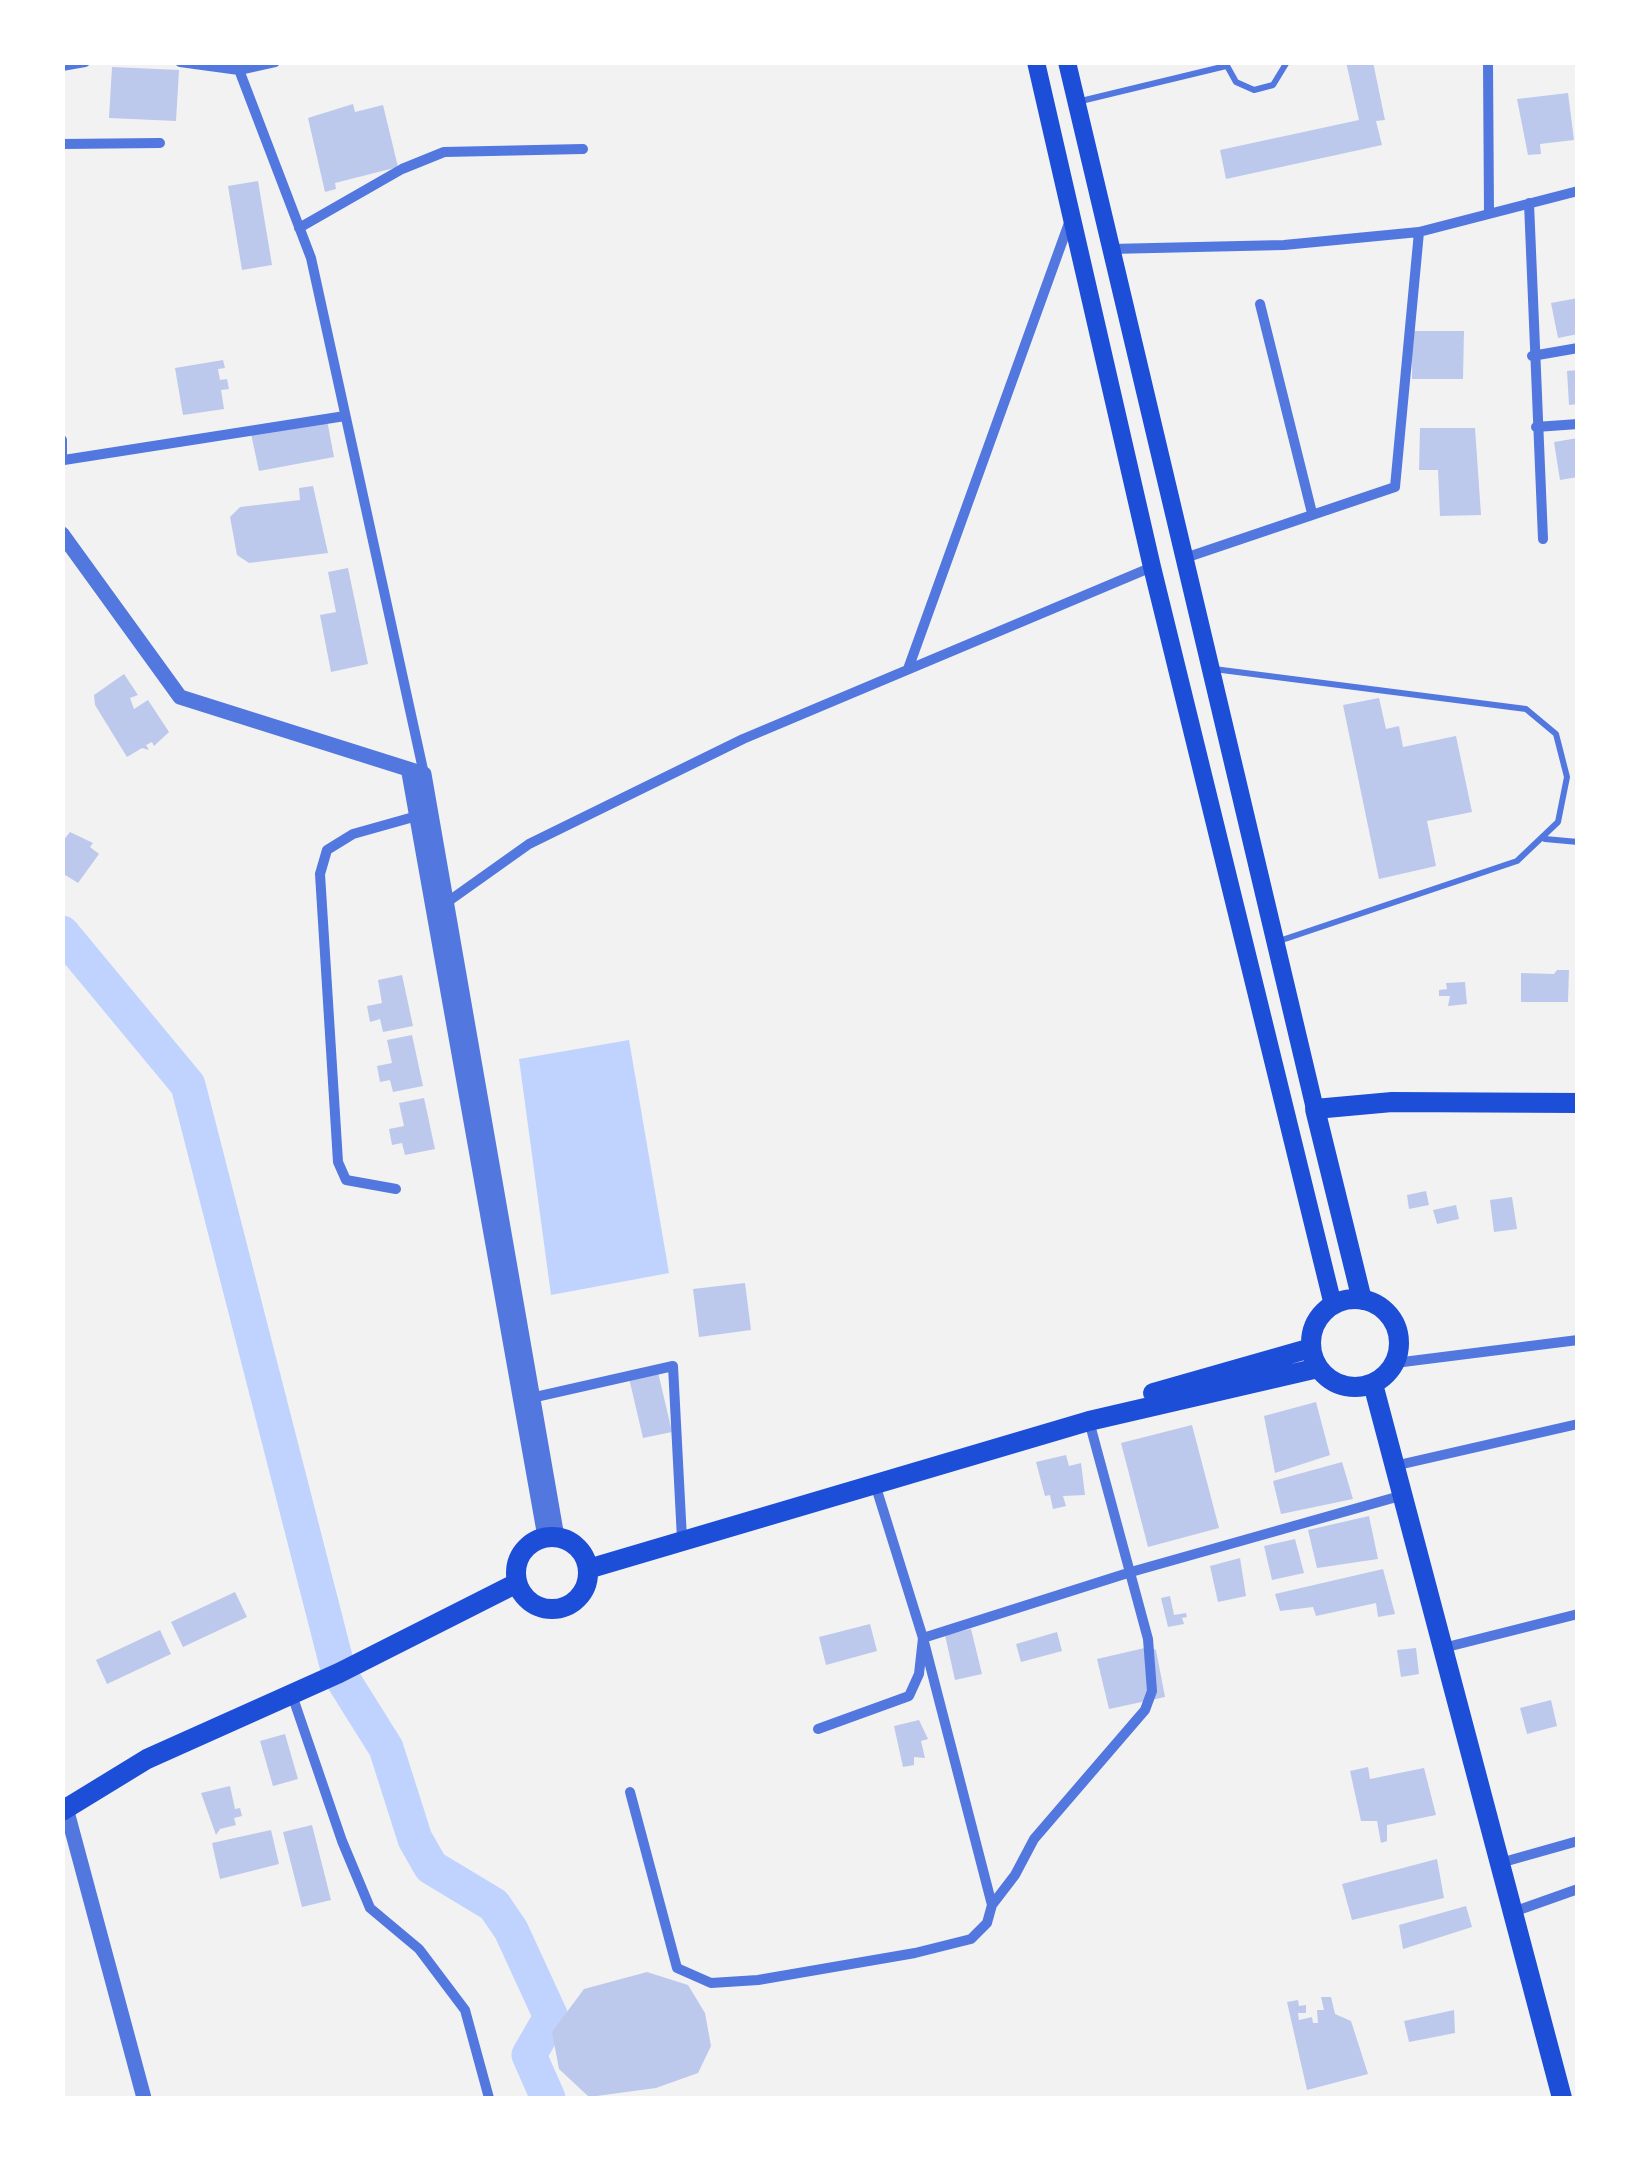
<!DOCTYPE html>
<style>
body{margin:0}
#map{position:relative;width:1640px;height:2161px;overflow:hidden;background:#f2f2f2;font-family:"Fira Sans Condensed",sans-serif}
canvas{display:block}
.frame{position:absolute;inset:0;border:65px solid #fff;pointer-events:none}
</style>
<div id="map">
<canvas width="1640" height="2161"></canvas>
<div class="frame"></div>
</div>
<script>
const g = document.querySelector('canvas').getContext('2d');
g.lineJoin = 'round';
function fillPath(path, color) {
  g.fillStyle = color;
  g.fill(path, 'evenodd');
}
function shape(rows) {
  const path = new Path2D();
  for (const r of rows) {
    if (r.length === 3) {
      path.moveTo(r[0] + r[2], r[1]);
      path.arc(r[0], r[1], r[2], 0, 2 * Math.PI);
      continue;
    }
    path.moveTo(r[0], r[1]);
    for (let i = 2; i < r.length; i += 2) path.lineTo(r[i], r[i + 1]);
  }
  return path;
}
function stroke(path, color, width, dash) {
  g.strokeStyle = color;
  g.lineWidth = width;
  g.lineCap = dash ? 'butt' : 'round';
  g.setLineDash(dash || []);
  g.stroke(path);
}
const water = shape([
 [629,1040,669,1273,551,1295,519,1059]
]);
const river = shape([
 [62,933,188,1085,339,1673,386,1748,415,1839,431,1867,494,1905,511,1930,551,2017,529,2055,548,2098]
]);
const building = shape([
 [1346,62,1373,62,1385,120,1376,121,1382,145,1226,179,1220,150,1359,120],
 [112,67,179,70,176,121,109,118],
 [1568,93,1574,140,1540,144,1541,154,1528,155,1517,99],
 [353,104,355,112,383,105,398,167,335,183,336,189,325,192,308,118],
 [258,181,272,265,242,270,228,186],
 [1578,298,1578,334,1558,338,1551,303],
 [1412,331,1464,331,1463,379,1412,379],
 [223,360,225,368,218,369,220,380,227,379,229,389,221,390,224,409,183,415,175,368],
 [1578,370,1578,404,1569,405,1567,371],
 [327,420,334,457,259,471,251,434],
 [1420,428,1475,428,1481,515,1440,516,1438,470,1419,470],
 [1578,438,1578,477,1560,480,1554,442],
 [313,486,328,553,249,563,237,555,230,517,240,507,300,500,299,488],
 [348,568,368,664,331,672,320,615,336,612,328,572],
 [124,674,138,695,130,698,134,709,148,700,169,732,154,746,152,742,146,745,149,750,142,748,127,757,95,705,94,695],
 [1379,698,1386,729,1399,726,1403,747,1456,736,1472,812,1427,821,1436,866,1379,879,1343,705],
 [70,832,93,843,90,847,99,854,78,883,62,873,62,842],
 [1557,970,1569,970,1568,1002,1521,1002,1521,973,1554,974],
 [402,975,413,1026,383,1032,380,1019,370,1022,367,1006,382,1003,378,980],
 [1465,982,1467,1004,1448,1006,1450,996,1439,996,1439,990,1447,989,1446,983],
 [412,1035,423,1086,393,1092,390,1080,380,1082,377,1066,392,1063,387,1040],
 [424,1098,435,1149,405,1155,402,1143,392,1145,389,1129,404,1126,399,1103],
 [1426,1191,1429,1205,1409,1209,1407,1195],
 [1512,1197,1517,1229,1494,1232,1490,1200],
 [1456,1205,1459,1219,1437,1224,1433,1210],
 [745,1283,751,1330,699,1337,693,1289],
 [658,1372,672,1432,643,1438,629,1378],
 [1316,1402,1330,1455,1275,1473,1264,1416],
 [1192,1425,1219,1528,1148,1547,1121,1443],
 [1066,1455,1069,1466,1081,1463,1085,1495,1063,1496,1066,1506,1053,1509,1050,1495,1045,1496,1036,1462],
 [1342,1462,1353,1499,1281,1514,1273,1481],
 [1369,1516,1378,1559,1317,1568,1308,1530],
 [1295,1539,1304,1573,1272,1580,1264,1546],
 [1240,1558,1246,1596,1218,1602,1210,1566],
 [1383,1569,1395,1614,1378,1617,1376,1603,1316,1616,1313,1607,1280,1611,1275,1594],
 [235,1592,247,1617,183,1647,171,1622],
 [1170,1596,1174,1615,1186,1613,1187,1617,1182,1618,1184,1624,1168,1627,1161,1598],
 [870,1624,877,1651,826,1665,819,1637],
 [971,1629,982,1674,955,1680,945,1635],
 [160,1630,171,1654,107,1684,96,1660],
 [1057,1632,1062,1651,1021,1662,1016,1644],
 [1149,1647,1156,1650,1165,1697,1109,1709,1097,1659],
 [1416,1648,1419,1674,1401,1677,1397,1650],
 [1551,1700,1557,1726,1527,1734,1520,1708],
 [919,1720,928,1739,921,1741,925,1758,914,1757,914,1765,903,1767,894,1726],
 [285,1734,298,1779,273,1786,260,1741],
 [1368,1767,1370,1779,1424,1768,1436,1815,1387,1825,1387,1841,1381,1843,1377,1821,1361,1821,1350,1771],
 [230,1786,235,1809,240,1808,242,1816,234,1818,236,1825,220,1829,216,1835,201,1793],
 [312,1825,331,1900,302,1907,283,1832],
 [271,1830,279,1864,220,1879,212,1843],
 [1437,1859,1444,1898,1352,1920,1342,1884],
 [1466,1906,1472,1927,1403,1949,1399,1925],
 [647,1972,688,1985,705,2013,711,2046,698,2073,656,2088,589,2097,559,2069,552,2032,584,1989],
 [1321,1997,1331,1997,1335,2014,1351,2021,1368,2074,1307,2090,1287,2002,1298,2000,1299,2006,1306,2005,1306,2013,1298,2013,1299,2020,1312,2017,1313,2023,1318,2023,1317,2010,1324,2010],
 [1454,2010,1455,2033,1409,2042,1404,2021]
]);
const service = shape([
 [1226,64,1236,82,1254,90,1273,85,1287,62],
 [1081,101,1226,66],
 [1214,669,1526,709,1556,734,1567,777,1558,822,1517,861,1279,941],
 [1545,839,1578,842]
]);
const minor = shape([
 [180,62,239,70,275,62],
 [236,62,311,258,424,774],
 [1488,62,1489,214],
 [62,66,85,62],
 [62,144,160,143],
 [1529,203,1543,539],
 [299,228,402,169,444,152,583,149],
 [1110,249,1284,245,1419,232,1578,191],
 [1260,304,1312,513],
 [1532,356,1578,348],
 [1536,427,1578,424],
 [62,440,62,460],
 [64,460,345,416],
 [1182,559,1395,487,1419,232],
 [908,669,1069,223],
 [446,903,529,844,743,739,1152,567],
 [396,1189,346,1180,338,1162,320,874,327,850,353,834,417,816],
 [1395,1363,1578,1340],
 [531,1398,673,1366,682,1539],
 [1394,1466,1578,1424],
 [875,1484,923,1638,992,1905],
 [1443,1648,1578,1614],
 [292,1695,342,1841,370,1908,419,1949,465,2010,489,2098],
 [818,1729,909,1696,919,1674,923,1638,1131,1572,1400,1496],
 [630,1792,677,1968,711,1983,758,1980,915,1953,971,1939,987,1923,992,1905,1015,1875,1034,1839,1145,1710,1152,1691,1148,1639,1089,1421],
 [1500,1863,1578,1841],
 [1513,1912,1578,1889]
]);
const tertiary = shape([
 [62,534,180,697,424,774,557,1537],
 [409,773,545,1537],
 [66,1808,144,2098]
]);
const secondary = shape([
 [1036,62,1152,567,1333,1305],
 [1067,62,1315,1109]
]);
const primary = shape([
 [1355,1343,44],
 [1362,1300,1315,1109,1392,1102,1578,1103],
 [1373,1384,1562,2098],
 [1153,1393,1311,1348],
 [552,1573,36],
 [588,1569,1089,1421,1318,1368],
 [62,1811,147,1759,339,1673,517,1583]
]);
fillPath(water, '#bfd3fe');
stroke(river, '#bfd3fe', 35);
fillPath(building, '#bdc9ec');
stroke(service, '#5277de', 6);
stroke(minor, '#5277de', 10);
stroke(tertiary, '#5277de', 15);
stroke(secondary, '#1d4ed8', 18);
stroke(primary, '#1d4ed8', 20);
</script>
